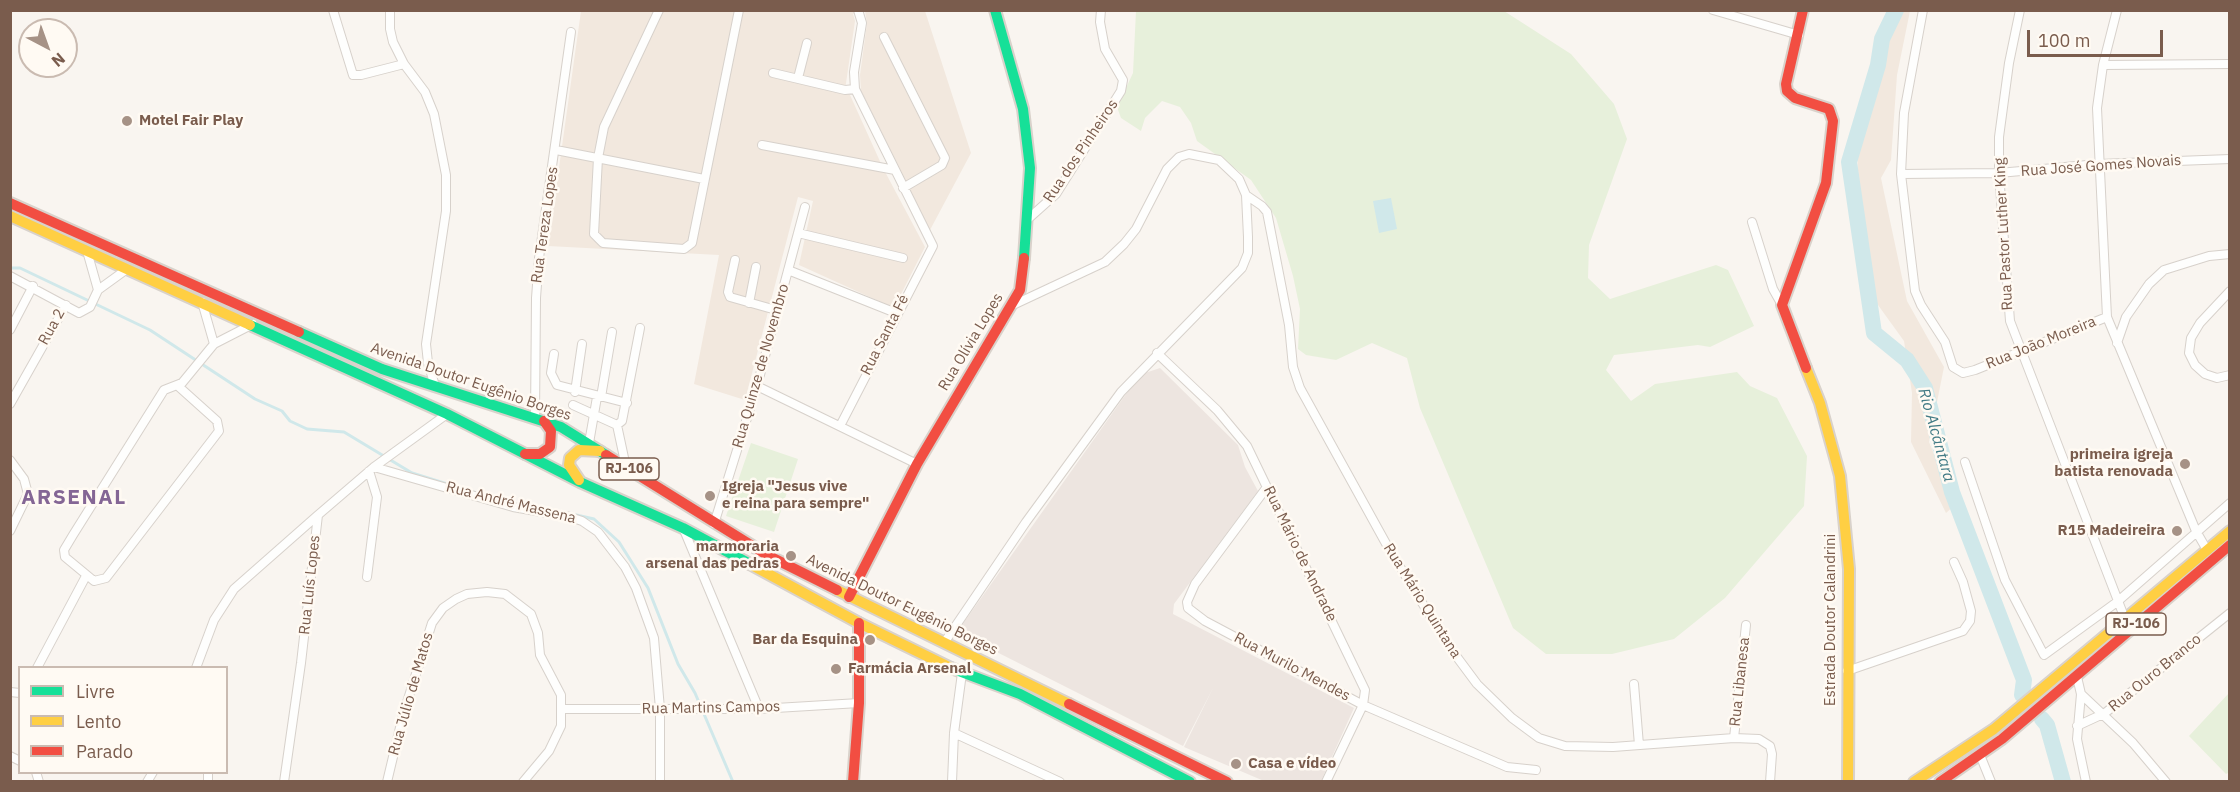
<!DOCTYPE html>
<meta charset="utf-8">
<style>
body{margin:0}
#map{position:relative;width:2240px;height:792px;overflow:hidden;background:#f9f5f0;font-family:"IBM Plex Sans",sans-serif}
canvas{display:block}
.frame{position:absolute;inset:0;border:12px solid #7a5c4d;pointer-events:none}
.legend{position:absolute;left:18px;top:666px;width:210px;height:108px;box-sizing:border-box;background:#fffaf3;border:2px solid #cabbb1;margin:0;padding:8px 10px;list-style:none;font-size:18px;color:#7a5c4d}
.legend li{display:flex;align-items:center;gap:12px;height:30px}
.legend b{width:30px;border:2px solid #cabbb1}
.north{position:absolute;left:18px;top:18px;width:60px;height:60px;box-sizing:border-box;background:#fffaf3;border:2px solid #cabbb1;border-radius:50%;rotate:139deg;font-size:16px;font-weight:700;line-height:24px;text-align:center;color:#7a5c4d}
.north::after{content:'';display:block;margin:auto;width:21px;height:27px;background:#a69286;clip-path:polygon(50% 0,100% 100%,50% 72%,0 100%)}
.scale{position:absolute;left:2027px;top:30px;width:136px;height:27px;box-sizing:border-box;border:3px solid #7a5c4d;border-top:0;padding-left:8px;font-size:18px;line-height:21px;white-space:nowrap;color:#7a5c4d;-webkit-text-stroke:4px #fffaf3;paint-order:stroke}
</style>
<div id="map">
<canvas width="2240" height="792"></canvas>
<div class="frame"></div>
<ul class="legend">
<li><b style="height:8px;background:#16e098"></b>Livre</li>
<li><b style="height:8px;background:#ffcf43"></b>Lento</li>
<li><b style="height:8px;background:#f24e42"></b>Parado</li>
</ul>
<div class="north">N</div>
<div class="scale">100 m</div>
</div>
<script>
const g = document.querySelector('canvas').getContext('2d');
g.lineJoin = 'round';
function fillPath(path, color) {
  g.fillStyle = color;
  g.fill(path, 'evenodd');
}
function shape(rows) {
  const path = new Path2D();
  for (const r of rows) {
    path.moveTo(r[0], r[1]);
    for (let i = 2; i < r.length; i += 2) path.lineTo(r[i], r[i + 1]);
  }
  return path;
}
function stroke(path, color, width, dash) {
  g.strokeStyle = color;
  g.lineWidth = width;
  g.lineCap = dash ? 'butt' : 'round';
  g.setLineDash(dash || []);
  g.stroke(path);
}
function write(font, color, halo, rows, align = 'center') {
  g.font = font + ' "IBM Plex Sans",sans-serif';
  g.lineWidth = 5;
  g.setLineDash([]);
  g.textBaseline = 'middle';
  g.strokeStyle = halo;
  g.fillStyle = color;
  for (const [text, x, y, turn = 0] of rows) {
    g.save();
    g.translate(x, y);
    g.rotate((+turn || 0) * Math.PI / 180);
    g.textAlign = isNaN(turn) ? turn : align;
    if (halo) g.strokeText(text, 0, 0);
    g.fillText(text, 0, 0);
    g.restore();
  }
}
const residential = shape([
 [1896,10,1910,11,1897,75,1891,160,1881,178,1907,301,1944,367,1929,442,1955,505,1946,513,1911,442,1912,393,1904,341,1865,287,1856,137,1878,46],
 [581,11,925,11,971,153,930,230,861,91,860,75,867,23,865,11,853,14,855,21,845,90,850,95,883,168,925,247,894,308,799,265,813,201,798,197,745,400,694,384,719,255,548,246]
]);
const industrial = shape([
 [1160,368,1238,445,1245,467,1258,491,1174,604,1173,614,1354,708,1321,781,1264,781,1184,747,1213,688,1183,746,957,632,1136,380,1145,373]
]);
const green = shape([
 [1136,11,1504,11,1571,54,1614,104,1627,139,1589,245,1588,278,1610,299,1716,265,1728,270,1754,326,1710,347,1698,345,1614,355,1606,370,1631,401,1655,384,1737,372,1750,386,1777,398,1807,456,1804,506,1725,598,1674,639,1612,654,1546,654,1513,628,1420,408,1407,358,1372,343,1336,360,1306,355,1298,349,1300,309,1293,276,1276,218,1251,180,1197,141,1191,123,1180,107,1162,101,1145,118,1141,131,1121,118,1117,107,1133,73],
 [751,443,798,459,774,532,726,516],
 [2229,693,2230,772,2226,774,2189,736]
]);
const water = shape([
 [1391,198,1397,229,1379,233,1373,201]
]);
const stream = shape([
 [10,268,20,268,150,330,255,399,282,411,290,421,307,429,344,432,412,473,492,498],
 [572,514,594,519,619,542,648,588,678,664,695,693,733,782]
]);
const river = shape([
 [1896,10,1882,39,1878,65,1849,162,1874,333,1907,360,1925,388,1952,492,2024,680,2022,695],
 [2042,719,2047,725,2063,782]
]);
const street = shape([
 [333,10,353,75,361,75,404,64],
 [390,10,390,29,393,42,404,64,425,92,434,114,446,175,446,211,426,344,428,363,435,386],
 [659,10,604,127,598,158,594,234,603,243,684,249,692,243,739,10],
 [1713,10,1799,35],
 [1923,10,1904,113,1901,174,1915,291,1921,305,1945,342,1953,367,1963,373,1975,370,2107,317],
 [2020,10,2009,63,1999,137,1999,173,2010,321,2125,619],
 [2117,10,2103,65,2097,108,2107,317,2196,531,2207,550],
 [884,37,945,158,942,165,903,188],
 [2103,65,2230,64],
 [773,73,845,90,855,89],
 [798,78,807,43],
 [762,145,895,170],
 [556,150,704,179],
 [1901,174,1999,173,2098,164,2230,159],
 [1246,195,1262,206,1267,212,1289,325,1293,367,1300,388,1389,549,1448,645,1477,684,1512,718,1539,738,1565,746,1613,747,1734,738,1759,739,1770,746,1772,754,1770,782],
 [1028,219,1056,194,1121,91,1123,80,1105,49,1100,22,1101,10],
 [1752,222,1773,289,1782,305],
 [798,233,903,258],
 [87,251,98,290],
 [735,260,728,292,730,297,776,310],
 [788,270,896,313],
 [10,276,79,313,90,307,98,290,127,269],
 [2230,291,2200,323,2191,338,2189,353,2195,365,2205,374,2217,378,2230,375],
 [202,302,214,344],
 [749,303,756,267],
 [10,330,33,286],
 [2117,343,2126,317,2149,284,2164,270,2209,256,2230,254],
 [1157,353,1217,410,1247,446,1365,690,1363,705,1326,782],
 [554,354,551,373,557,385,627,403],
 [178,386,217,421,219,431,106,578,94,581,65,557,64,550,73,535,164,390,182,383,214,344,253,324],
 [757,386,917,464],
 [575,392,582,344],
 [601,397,612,332],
 [10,404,66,305],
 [573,405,617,425,622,421,640,328],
 [535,418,536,298,539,258,571,32],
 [617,425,626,467],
 [840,426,933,246,855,89,854,72,862,23,858,10],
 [589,443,597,397],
 [10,460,24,479,28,494,10,531],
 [1965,462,2005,580,2044,655,2117,602,2230,503],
 [374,467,513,507,570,517,582,521,598,532,625,567,636,588,654,638,660,709,660,782],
 [1267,487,1195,584,1187,602,1188,608,1205,621,1363,705,1507,767,1536,770],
 [714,524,757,386,805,207],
 [684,530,759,709],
 [367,577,377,497,369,471],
 [944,643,1026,522,1121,392,1242,268,1248,253,1248,237,1246,195,1239,179,1219,160,1189,154,1179,157,1167,169,1136,229,1124,244,1105,262,1011,306],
 [37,668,86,576],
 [196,668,214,620,234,589,318,515],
 [1847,671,1963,631,1970,621,1971,611,1963,582,1954,562],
 [2077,677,2081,694,2077,739,2086,782],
 [1634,684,1639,745],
 [10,692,20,693],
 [2081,694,2133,743,2166,782],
 [563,709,759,709,859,703],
 [2077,726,2105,713,2230,613],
 [954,733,1060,782],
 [1734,738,1746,625],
 [1980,755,1991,782],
 [10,756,20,761],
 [36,772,39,782],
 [208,772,208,782],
 [147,782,153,772],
 [284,782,301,663,318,515,374,467,447,414],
 [387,782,403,715,432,623,443,608,456,599,467,594,487,592,505,594,531,614,538,633,540,655,561,695,561,726,549,751,523,782],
 [952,782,954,733,962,673]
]);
const fast = shape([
 [995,10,1023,109,1030,168,1024,258],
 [250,325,447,414,580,482,683,528,750,564],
 [299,332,382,369,561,427,606,455],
 [951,668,1020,694,1190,782]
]);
const slow = shape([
 [10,216,250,325],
 [1806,368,1820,403,1840,476,1849,569,1848,782],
 [579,480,569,465,570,458,579,450,600,451],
 [750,564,859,623,951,668],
 [837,590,1069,704],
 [1914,782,1994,729,2230,531]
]);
const jam = shape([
 [1803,10,1786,84,1787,91,1795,98,1829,109,1833,121,1826,183,1782,305,1806,368],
 [10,203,299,332],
 [525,454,540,454,550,447,551,431,544,421],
 [606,455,767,555,837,590],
 [849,597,917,464,1020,290,1024,258],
 [1069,704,1227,782],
 [853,782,859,703,859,623],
 [1940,782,2002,739,2230,545]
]);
const markers = [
 [127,121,6,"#a69286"],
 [2185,464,6,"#a69286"],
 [710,496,6,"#a69286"],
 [2177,531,6,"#a69286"],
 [791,556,6,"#a69286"],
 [870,640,6,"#a69286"],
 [836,669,6,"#a69286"],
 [1236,764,6,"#a69286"]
];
const shields = [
 [629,469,60],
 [2136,624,60]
];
const shieldNames = [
 ["RJ-106",629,469],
 ["RJ-106",2136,624]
];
const poiNames = [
 ["Motel Fair Play",139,121],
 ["primeira igreja",2173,455,"right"],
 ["batista renovada",2173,472,"right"],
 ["Igreja \"Jesus vive",722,487],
 ["e reina para sempre\"",722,504],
 ["R15 Madeireira",2165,531,"right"],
 ["marmoraria",779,547,"right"],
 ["arsenal das pedras",779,564,"right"],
 ["Bar da Esquina",858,640,"right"],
 ["Farmácia Arsenal",848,669],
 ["Casa e vídeo",1248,764]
];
const streetNames = [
 ["Rua dos Pinheiros",1081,151,-56],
 ["Rua José Gomes Novais",2101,166,-4],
 ["Rua Tereza Lopes",545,225,-82],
 ["Rua Pastor Luther King",2004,234,-93],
 ["Rua 2",52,327,-61],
 ["Rua Santa Fé",885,335,-63],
 ["Rua Olívia Lopes",971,342,-59],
 ["Rua João Moreira",2041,343,-22],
 ["Rua Quinze de Novembro",761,366,-74],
 ["Avenida Doutor Eugênio Borges",471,382,19],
 ["Rua André Massena",511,503,14],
 ["Rua Mário de Andrade",1300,554,64],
 ["Rua Luís Lopes",310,585,-84],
 ["Rua Mário Quintana",1422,601,58],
 ["Avenida Doutor Eugênio Borges",902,605,26],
 ["Estrada Doutor Calandrini",1831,620,-90],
 ["Rua Murilo Mendes",1292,667,28],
 ["Rua Ouro Branco",2155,673,-39],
 ["Rua Libanesa",1740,682,-84],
 ["Rua Júlio de Matos",411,694,-74],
 ["Rua Martins Campos",711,708,-1]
];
const waterNames = [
 ["Rio Alcântara",1936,435,74]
];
const districtNames = [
 ["ARSENAL",74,498]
];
fillPath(residential, '#f2e8de');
fillPath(industrial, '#ede5e0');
fillPath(green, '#e7f0db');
fillPath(water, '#d0e8ea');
stroke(stream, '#d0e8ea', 3);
stroke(river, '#d0e8ea', 16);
stroke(street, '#d7d1cb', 10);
stroke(fast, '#d9d2cb', 14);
stroke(slow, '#d9d2cb', 14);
stroke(jam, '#d9d2cb', 14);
stroke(street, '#fefefd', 8);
stroke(fast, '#16e098', 10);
stroke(slow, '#ffcf43', 10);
stroke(jam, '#f24e42', 10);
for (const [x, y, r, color] of markers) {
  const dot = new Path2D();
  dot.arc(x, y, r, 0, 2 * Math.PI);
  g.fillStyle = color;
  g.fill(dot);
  stroke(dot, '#fffaf3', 2);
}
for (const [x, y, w] of shields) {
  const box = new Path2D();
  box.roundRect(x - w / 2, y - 11, w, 22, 4.5);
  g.fillStyle = '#fffaf3';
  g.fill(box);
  stroke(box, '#7a5c4d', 1.5);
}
write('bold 14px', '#7a5c4d', null, shieldNames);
write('bold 15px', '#7a5c4d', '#fffaf3', poiNames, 'left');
write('15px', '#7a5c4d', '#fffaf3', streetNames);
write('italic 16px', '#437c86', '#fffaf3', waterNames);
g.letterSpacing = '1.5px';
write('bold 21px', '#846695', '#fffaf3', districtNames);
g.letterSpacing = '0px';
</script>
